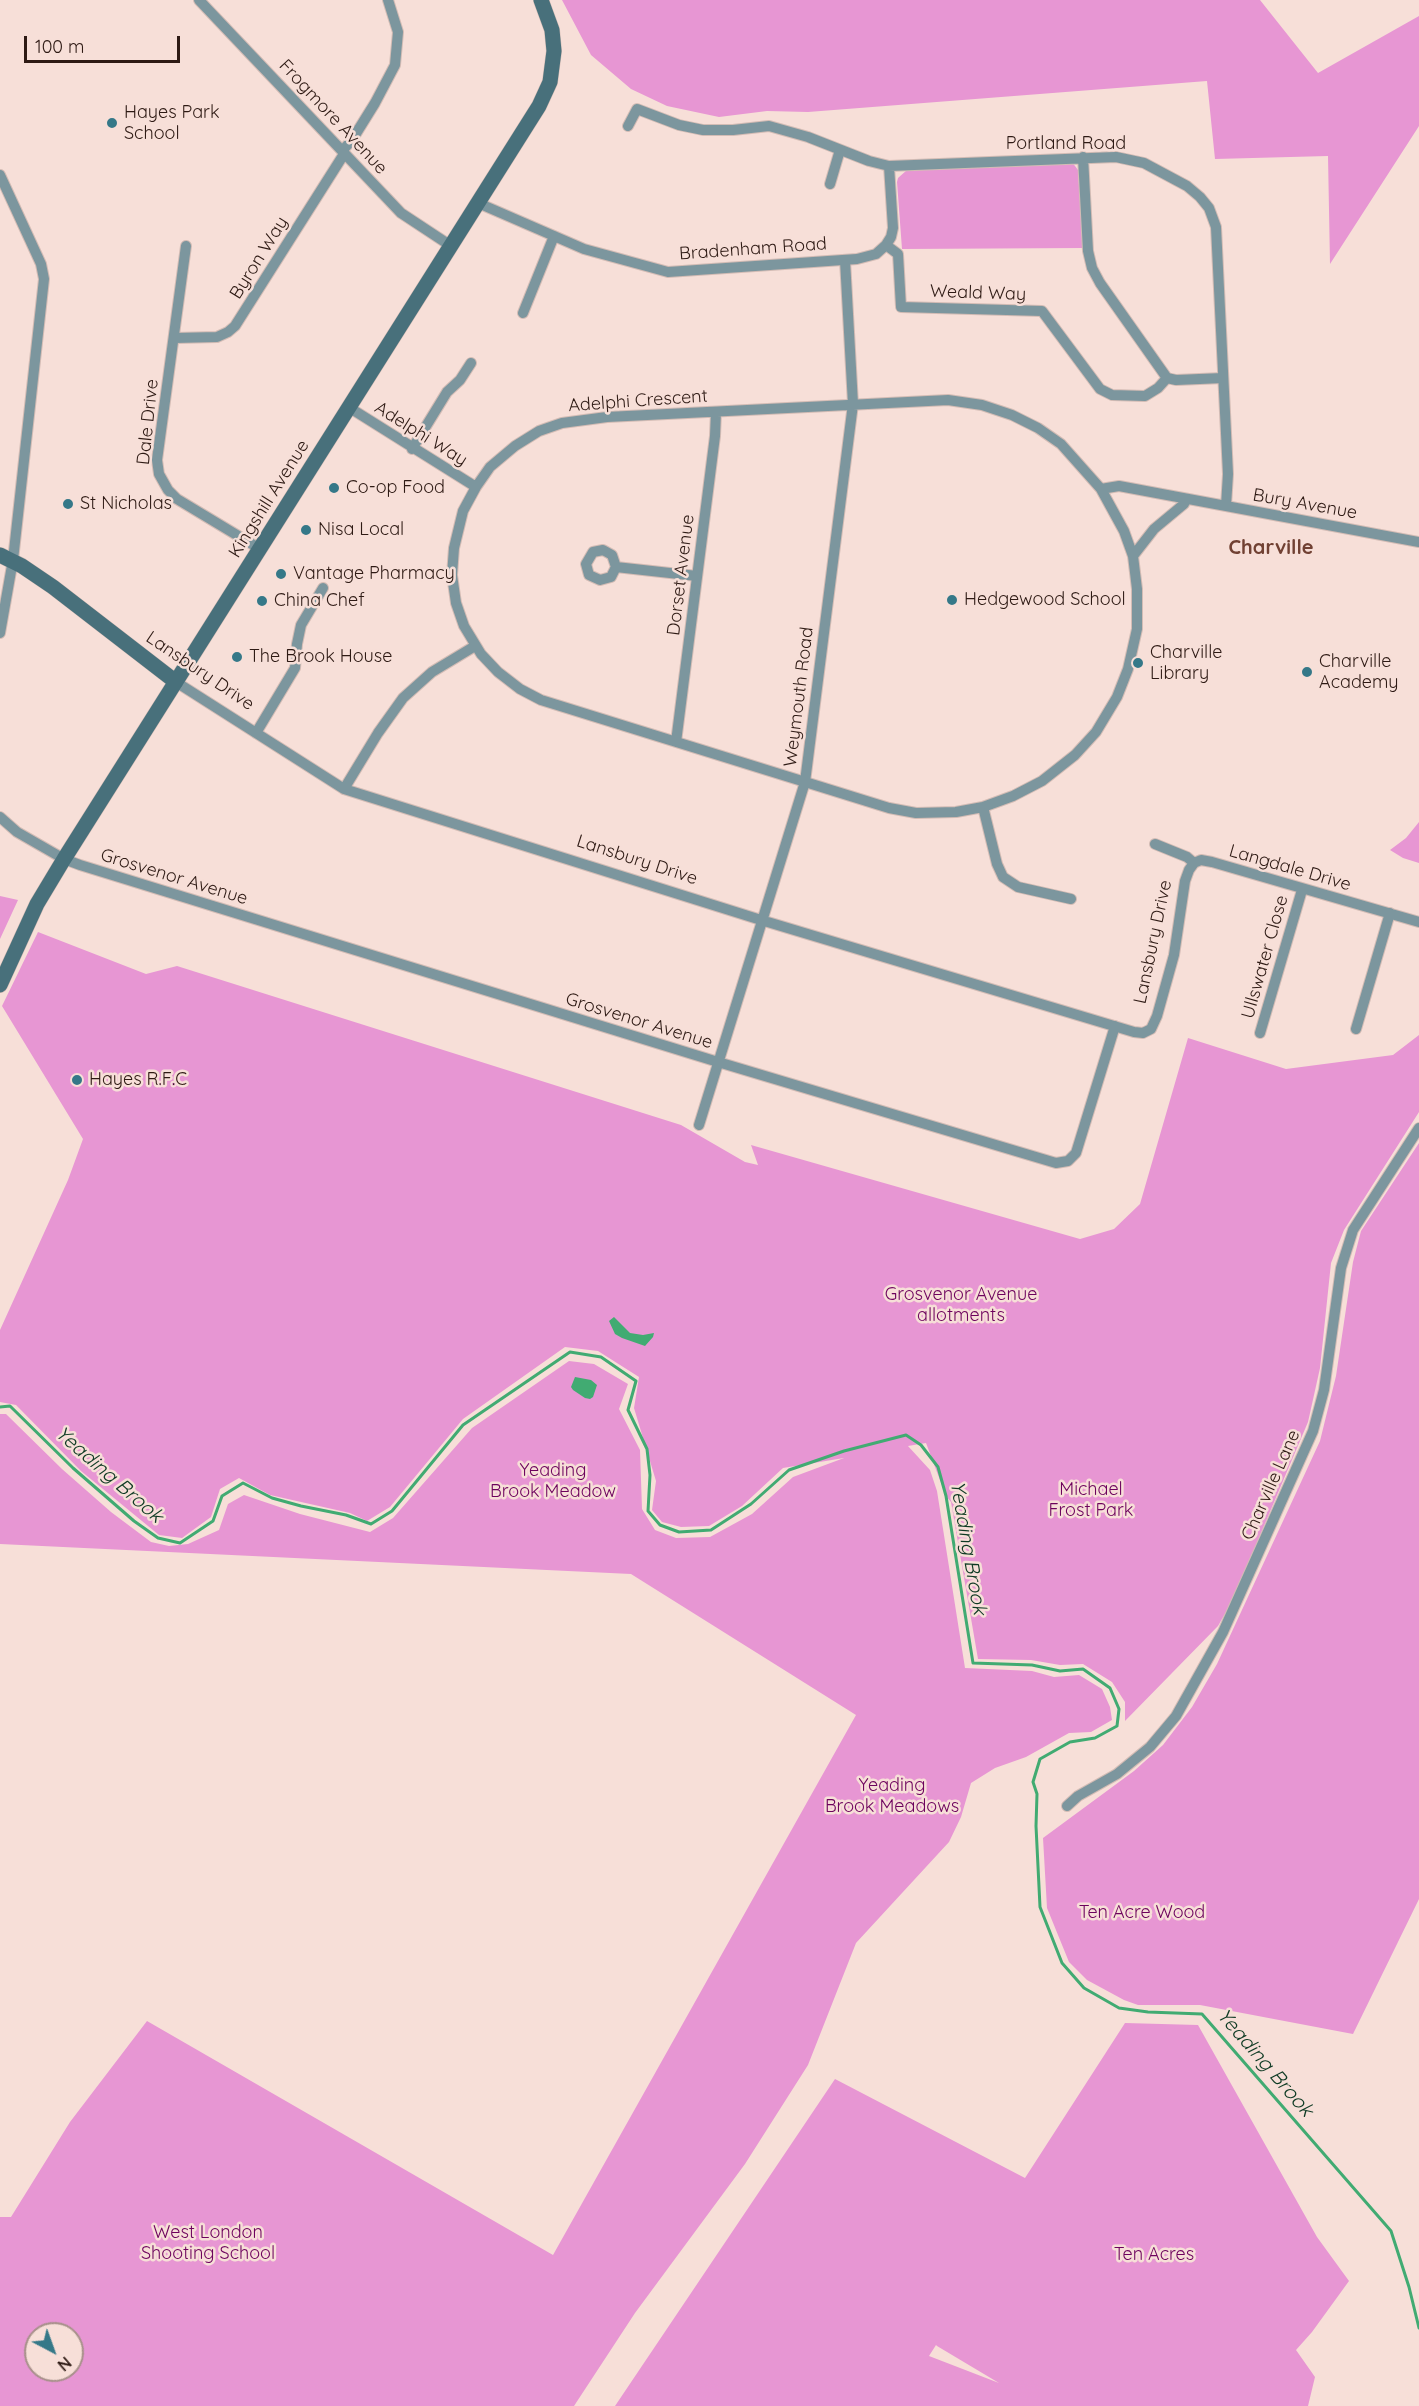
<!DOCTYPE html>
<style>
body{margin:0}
#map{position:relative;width:1419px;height:2406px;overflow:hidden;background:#f7dfd8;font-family:Quicksand,sans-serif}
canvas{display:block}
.north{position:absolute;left:24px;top:2322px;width:60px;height:60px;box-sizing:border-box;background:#f7dfd8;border:2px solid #a7908a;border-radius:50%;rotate:139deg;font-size:16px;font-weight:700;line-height:24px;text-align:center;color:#2e1a14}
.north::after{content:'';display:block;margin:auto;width:21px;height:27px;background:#357888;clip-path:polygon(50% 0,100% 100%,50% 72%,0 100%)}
.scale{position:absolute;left:24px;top:36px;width:156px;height:27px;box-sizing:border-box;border:3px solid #2e1a14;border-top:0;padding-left:8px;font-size:18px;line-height:21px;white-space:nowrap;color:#2e1a14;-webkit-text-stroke:4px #f7dfd8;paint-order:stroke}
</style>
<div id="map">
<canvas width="1419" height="2406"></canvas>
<div class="north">N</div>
<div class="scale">100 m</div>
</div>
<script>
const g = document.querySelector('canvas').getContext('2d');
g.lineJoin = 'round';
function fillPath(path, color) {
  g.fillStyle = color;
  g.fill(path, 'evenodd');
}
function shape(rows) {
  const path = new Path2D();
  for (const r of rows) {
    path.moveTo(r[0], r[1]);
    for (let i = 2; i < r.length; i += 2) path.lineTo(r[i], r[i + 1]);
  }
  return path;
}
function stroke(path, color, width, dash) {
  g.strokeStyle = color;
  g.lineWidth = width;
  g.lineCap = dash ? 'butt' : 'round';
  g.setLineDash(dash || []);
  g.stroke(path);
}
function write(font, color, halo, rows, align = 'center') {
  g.font = font + ' Quicksand,sans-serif';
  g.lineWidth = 5;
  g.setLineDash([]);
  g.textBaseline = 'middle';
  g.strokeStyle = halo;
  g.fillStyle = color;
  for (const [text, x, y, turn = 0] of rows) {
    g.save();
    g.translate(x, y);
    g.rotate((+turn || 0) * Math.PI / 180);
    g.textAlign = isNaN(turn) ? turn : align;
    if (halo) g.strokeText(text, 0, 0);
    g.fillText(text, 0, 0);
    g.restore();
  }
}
const green = shape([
 [562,0,1260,0,1318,73,1419,16,1419,126,1330,264,1328,156,1215,159,1207,81,808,112,767,111,719,117,667,106,631,89,591,55],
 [1072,162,1078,170,1083,248,902,249,897,182,898,178,907,170],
 [1419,822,1419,863,1403,858,1390,850,1406,838],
 [0,896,18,900,0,939],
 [38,932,146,974,177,966,681,1125,745,1162,758,1165,751,1145,1080,1239,1114,1229,1140,1204,1188,1038,1286,1069,1393,1055,1419,1035,1419,1112,1344,1230,1331,1263,1320,1368,1308,1422,1258,1540,1247,1575,1218,1626,1125,1721,1125,1702,1112,1682,1083,1664,1060,1665,1031,1660,978,1659,951,1502,946,1496,926,1443,908,1446,930,1470,937,1491,965,1668,1032,1671,1054,1677,1079,1675,1102,1689,1110,1707,1112,1720,1091,1732,1069,1733,1026,1757,995,1768,971,1783,961,1817,949,1842,856,1943,808,2065,745,2164,635,2313,574,2406,0,2406,0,2217,11,2217,70,2122,147,2021,553,2255,856,1715,631,1574,0,1544,0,1414,6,1414,62,1469,111,1512,151,1542,169,1546,188,1544,219,1530,228,1504,244,1495,300,1514,370,1532,393,1518,472,1428,569,1361,594,1364,628,1384,619,1409,640,1450,642,1509,655,1530,676,1538,710,1537,752,1514,793,1477,844,1458,783,1468,742,1506,709,1526,681,1527,662,1522,652,1510,656,1481,634,1408,639,1377,598,1351,565,1347,463,1419,390,1507,367,1521,350,1513,270,1495,239,1478,220,1489,211,1517,182,1538,159,1535,81,1471,16,1405,0,1402,0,1330,68,1180,83,1139,2,1006],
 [36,2334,72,2334,72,2370,36,2370],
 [1419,1143,1419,1899,1353,2034,1200,2005,1138,2005,1124,2000,1087,1980,1069,1962,1047,1908,1043,1838,1134,1771,1163,1745,1192,1707,1217,1664,1320,1441,1336,1376,1353,1262,1361,1231],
 [1125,2023,1198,2025,1317,2237,1349,2281,1312,2332,1296,2350,1315,2377,1308,2406,615,2406,835,2079,1025,2178],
 [936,2345,937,2346,999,2383,929,2356]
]);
const water = shape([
 [614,1317,630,1333,643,1335,654,1333,653,1337,645,1346,622,1338,615,1334,609,1321],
 [575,1377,591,1380,597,1385,593,1397,590,1399,585,1398,573,1390,571,1387]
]);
const stream = shape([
 [0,1407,10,1406,73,1468,134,1521,158,1538,180,1543,213,1521,222,1496,243,1483,272,1498,301,1506,346,1515,371,1524,392,1511,463,1425,570,1352,601,1357,636,1381,628,1410,647,1449,650,1475,648,1511,660,1525,679,1532,711,1530,751,1504,789,1470,844,1451,906,1435,921,1445,938,1467,946,1496,973,1663,1032,1665,1060,1671,1083,1669,1110,1688,1119,1709,1117,1726,1095,1738,1070,1742,1040,1759,1033,1782,1037,1794,1036,1826,1040,1907,1062,1963,1084,1988,1119,2008,1148,2012,1202,2014,1391,2231,1409,2287,1419,2328]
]);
const street = shape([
 [199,0,401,213,451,246],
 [628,126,637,109,679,125,703,130,733,130,769,126,808,137,869,161,889,166,1116,157,1144,163,1187,186,1200,197,1209,208,1216,227,1228,474,1226,506],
 [342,151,352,140,375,103,395,65,398,32,388,0],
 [1083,157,1088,251,1092,268,1100,283,1167,378],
 [0,175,41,264,44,279,13,560,0,633],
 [830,184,840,150],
 [478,203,584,249,668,272,857,259,876,254,886,245,891,237,893,228,889,166],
 [886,245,898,254,901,307,1042,311,1100,389,1112,395,1145,396,1158,388,1167,378,1176,380,1223,378],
 [186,246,157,460,159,474,168,490,177,499,260,549],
 [523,313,554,236],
 [175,338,217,337,228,332,235,326,344,154],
 [948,400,982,405,1012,415,1038,428,1061,444,1101,489,1124,531,1133,556,1137,589,1137,629,1128,669,1117,697,1096,732,1075,755,1042,781,1013,796,983,807,956,812,916,813,889,808,541,700,520,689,498,672,481,654,464,626,456,603,452,575,454,548,463,511,476,487,490,467,515,446,539,431,562,423,607,417,948,400],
 [350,408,476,487],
 [412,449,447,392,460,380,471,363],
 [1101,489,1119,486,1419,542],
 [1133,556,1154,529,1184,504,1186,499],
 [616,567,612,555,603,550,593,552,586,564,589,575,600,580,611,577,616,567,697,576],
 [176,682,344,789,761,920,1134,1032,1143,1033,1151,1029,1157,1016,1174,955,1185,881,1189,870,1194,863],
 [256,733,295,668,297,644,301,625,323,588],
 [676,742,715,436,716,412],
 [344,789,378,733,403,698,432,672,475,646],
 [983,807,997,864,1003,877,1018,887,1071,899],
 [0,817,17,832,64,859,80,865,718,1062,1056,1163,1068,1161,1076,1153,1115,1026],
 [1155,844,1187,857,1194,863,1201,860,1212,862,1419,922],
 [1356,1029,1390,913],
 [1260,1033,1302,890],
 [699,1125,805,782,853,404,845,260],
 [1067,1806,1078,1796,1117,1774,1150,1747,1176,1716,1223,1632,1313,1431,1324,1390,1341,1268,1353,1230,1419,1128]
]);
const secondary = shape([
 [0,555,22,566,53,587,176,682],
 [0,985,37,904,64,859,539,106,550,82,554,51,552,30,541,0]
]);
const markers = [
 [112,123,6,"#357888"],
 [334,488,6,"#357888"],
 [68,504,6,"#357888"],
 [306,530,6,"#357888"],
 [281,574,6,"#357888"],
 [952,600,6,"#357888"],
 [262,601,6,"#357888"],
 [237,657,6,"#357888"],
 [1138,663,6,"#357888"],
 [1307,672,6,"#357888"],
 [77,1080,6,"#357888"]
];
const poiNames = [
 ["Hayes Park",124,113],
 ["School",124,134],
 ["Co-op Food",346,488],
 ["St Nicholas",80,504],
 ["Nisa Local",318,530],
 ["Vantage Pharmacy",293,574],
 ["Hedgewood School",964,600],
 ["China Chef",274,601],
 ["Charville",1150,653],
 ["Library",1150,674],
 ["The Brook House",249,657],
 ["Charville",1319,662],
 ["Academy",1319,683],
 ["Hayes R.F.C",89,1080]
];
const streetNames = [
 ["Frogmore Avenue",333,117,47],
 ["Portland Road",1066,144],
 ["Bradenham Road",753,249,-4],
 ["Byron Way",259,258,-58],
 ["Weald Way",978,293,2],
 ["Adelphi Crescent",638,401,-4],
 ["Dale Drive",148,422,-84],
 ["Adelphi Way",421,434,32],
 ["Kingshill Avenue",269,499,-58],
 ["Bury Avenue",1305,504,10],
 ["Dorset Avenue",681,575,-83],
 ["Lansbury Drive",200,671,34],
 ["Weymouth Road",799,697,-83],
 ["Lansbury Drive",637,860,18],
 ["Langdale Drive",1290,868,16],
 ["Grosvenor Avenue",174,877,17],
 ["Lansbury Drive",1153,942,-78],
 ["Ullswater Close",1265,957,-74],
 ["Grosvenor Avenue",639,1021,17],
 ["Charville Lane",1271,1485,-66]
];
const parkNames = [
 ["Grosvenor Avenue",961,1295],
 ["allotments",961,1316],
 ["Yeading",553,1471],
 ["Brook Meadow",553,1492],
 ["Michael",1091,1490],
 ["Frost Park",1091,1511],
 ["Yeading",892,1786],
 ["Brook Meadows",892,1807],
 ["Ten Acre Wood",1142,1913],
 ["West London",208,2233],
 ["Shooting School",208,2254],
 ["Ten Acres",1154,2255]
];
const neighbourhoodNames = [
 ["Charville",1271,548]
];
const waterNames = [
 ["Yeading Brook",109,1475,41],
 ["Yeading Brook",968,1548,80],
 ["Yeading Brook",1265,2063,49]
];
fillPath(green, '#e796d3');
fillPath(water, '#41ab72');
stroke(stream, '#41ab72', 3);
stroke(street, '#d3bcb5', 12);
stroke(secondary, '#d3bcb5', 16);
stroke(street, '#7c969e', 10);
stroke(secondary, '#48707b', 15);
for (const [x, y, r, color] of markers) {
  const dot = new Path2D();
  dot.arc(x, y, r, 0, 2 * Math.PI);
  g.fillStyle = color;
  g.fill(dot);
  stroke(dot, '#f7dfd8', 2);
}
write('18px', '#2e1a14', '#f7dfd8', poiNames, 'left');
write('18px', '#2e1a14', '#f7dfd8', streetNames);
write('18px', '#6d025d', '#f7dfd8', parkNames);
write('bold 20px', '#714133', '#f7dfd8', neighbourhoodNames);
write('italic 20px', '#0e3a23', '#f7dfd8', waterNames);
</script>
